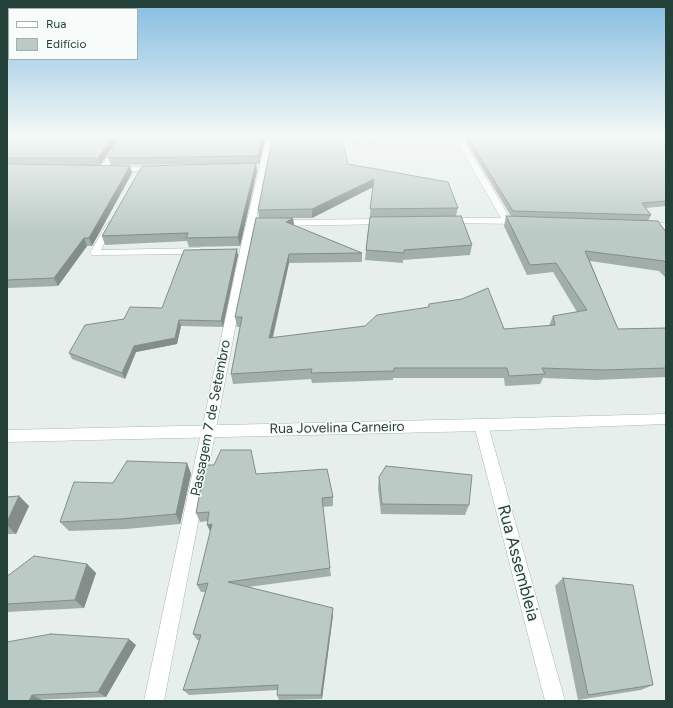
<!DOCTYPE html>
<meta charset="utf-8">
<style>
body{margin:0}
#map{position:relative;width:673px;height:708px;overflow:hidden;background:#e6efeb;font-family:Figtree,sans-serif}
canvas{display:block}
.frame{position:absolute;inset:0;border:8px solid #24423a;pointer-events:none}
.legend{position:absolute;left:8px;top:8px;width:130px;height:52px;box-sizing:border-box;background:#f7fbf9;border:1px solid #a3b1ad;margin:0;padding:5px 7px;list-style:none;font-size:12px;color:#24423a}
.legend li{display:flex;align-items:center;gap:8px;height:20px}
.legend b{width:20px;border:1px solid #a3b1ad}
</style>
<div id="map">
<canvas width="673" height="708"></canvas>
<div class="frame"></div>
<ul class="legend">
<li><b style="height:5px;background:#fff"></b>Rua</li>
<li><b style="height:11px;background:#bbcac4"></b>Edifício</li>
</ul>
</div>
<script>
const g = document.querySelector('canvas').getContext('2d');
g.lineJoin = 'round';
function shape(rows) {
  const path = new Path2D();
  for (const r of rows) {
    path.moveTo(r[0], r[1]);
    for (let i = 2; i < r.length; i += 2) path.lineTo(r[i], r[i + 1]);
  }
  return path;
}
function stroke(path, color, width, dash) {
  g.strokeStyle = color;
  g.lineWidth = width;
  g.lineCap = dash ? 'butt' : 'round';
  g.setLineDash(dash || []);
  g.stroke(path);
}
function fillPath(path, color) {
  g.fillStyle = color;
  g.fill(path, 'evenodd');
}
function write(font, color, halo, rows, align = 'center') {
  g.font = font + ' Figtree,sans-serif';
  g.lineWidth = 3;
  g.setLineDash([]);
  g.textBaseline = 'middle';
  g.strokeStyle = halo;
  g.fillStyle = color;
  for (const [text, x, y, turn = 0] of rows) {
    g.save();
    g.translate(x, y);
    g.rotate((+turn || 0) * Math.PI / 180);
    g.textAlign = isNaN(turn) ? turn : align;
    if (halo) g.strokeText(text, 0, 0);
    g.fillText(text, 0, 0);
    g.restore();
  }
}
const minor = shape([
 [123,135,130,135,107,170,101,170,100,168,123,135],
 [267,135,273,135,250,250,164,701,144,701,240,250,267,135],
 [324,135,484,135,483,137,481,138,462,138,510,218,521,218,525,221,521,224,445,223,444,221,445,219,448,218,501,218,455,138,325,139,322,137,324,135],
 [113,167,156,167,160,169,156,171,113,171,113,167],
 [385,219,389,222,388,224,278,226,274,223,278,220,385,219],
 [110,222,114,225,101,250,200,248,205,251,200,254,92,255,90,253,106,225,110,222],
 [646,223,666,223,666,229,643,228,642,226,646,223],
 [481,419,486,421,488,425,565,701,545,701,474,425,476,421,481,419]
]);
const tertiary = shape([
 [666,414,666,424,481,431,7,442,7,430,481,419,666,414]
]);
const wall = shape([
 [7,135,122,135,100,165,130,166,132,173,92,246,87,246,58,286,7,288],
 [124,135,266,135,259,164,256,164,257,171,240,246,189,247,187,241,105,245,102,236,188,164,111,165,108,158],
 [466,135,666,135,666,206,646,208,651,215,648,221,666,232,666,278,659,271,590,261,618,329,666,328,666,377,596,380,543,378,540,384,505,386,504,378,393,378,393,380,312,383,311,379,233,384,231,374,240,327,237,327,235,317,259,218,258,210,348,164,458,208,456,216,472,245,470,255,403,260,403,263,365,260,366,250,373,187,312,218,293,218,294,225,362,253,362,262,289,263,273,338,365,326,428,307,429,304,504,329,549,326,553,316,577,312,553,272,527,275,504,226,506,216,511,216,465,140],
 [238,255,223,327,181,326,177,344,136,352,125,379,72,359,69,353,124,319,162,308],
 [187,463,191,474,180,524,126,529,69,531,60,522,113,483],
 [256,474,333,497,333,506,323,507,330,568,331,576,248,587,333,608,333,615,322,699,279,700,277,695,278,690,189,695,183,690,199,640,197,640,193,634,205,592,201,592,197,585,210,532,208,521,200,522,196,513],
 [379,477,469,505,465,515,381,514,378,488],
 [19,496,29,506,16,534,7,534,7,497],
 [87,564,96,573,84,608,7,612,7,575,9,575],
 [563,578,653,685,641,690,578,700,555,586],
 [136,645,106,697,7,701]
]);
const shadedWall = shape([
 [115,135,122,135,100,165,98,158],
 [263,135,266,135,259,164,258,156],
 [256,163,257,171,240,246,238,237],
 [130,166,132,173,92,246,89,238],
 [374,179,373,187,312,218,312,209],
 [293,218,294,227,286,222],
 [84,238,87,246,58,286,54,278],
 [237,249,238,255,223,327,221,321],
 [289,254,289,263,270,348,269,338],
 [179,320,181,326,177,344,136,352,125,379,122,373,134,346],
 [187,463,191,474,180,524,176,514],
 [19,496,29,506,16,534,7,525,7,522],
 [212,524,211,533,207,525],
 [87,564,96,573,84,608,75,600],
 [333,608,333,615,322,699,321,695],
 [129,639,136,645,106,697,98,692],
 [32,695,42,700,42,701,29,701]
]);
const building = shape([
 [7,135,115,135,98,158,7,158,7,135],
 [124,135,263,135,258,156,108,158,124,135],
 [273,135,341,135,348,164,448,182,458,208,370,209,374,179,312,209,258,210,273,135],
 [466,135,666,135,666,201,642,203,651,215,513,211,466,135],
 [256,163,238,237,186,238,188,233,102,236,142,166,256,163],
 [7,164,130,166,89,238,84,238,54,278,7,280,7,164],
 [461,216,472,245,404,250,404,253,366,250,370,217,461,216],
 [506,216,658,221,666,232,666,263,664,261,585,251,618,329,666,328,666,368,602,370,542,368,545,374,509,376,507,368,394,368,394,371,311,373,312,369,231,374,242,317,235,317,256,218,293,218,286,222,362,253,289,254,269,338,365,326,377,315,429,307,429,304,462,299,488,288,504,329,555,325,553,316,587,310,556,263,530,265,506,216],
 [237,249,221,321,179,320,175,338,134,346,122,373,69,353,85,325,124,319,130,307,162,308,184,250,237,249],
 [221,450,251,450,256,474,327,469,333,497,322,498,330,568,228,582,333,608,321,695,277,695,278,685,183,690,201,635,193,634,208,583,197,585,212,524,207,525,209,512,196,513,205,465,214,465,221,450],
 [127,461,187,463,176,514,120,519,60,522,74,482,113,483,127,461],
 [386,466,472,475,469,505,382,504,379,477,386,466],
 [19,496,7,522,7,497,19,496],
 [34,556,87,564,75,600,7,604,7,575,9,575,34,556],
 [563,578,633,585,653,685,588,695,563,578],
 [51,634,129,639,98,692,32,695,29,701,7,701,7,642,51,634]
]);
const streetNames = [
 ["Passagem 7 de Setembro",211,418,-79],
 ["Rua Jovelina Carneiro",337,428,-1]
];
const nearStreetnames = [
 ["Rua Assembleia",518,563,75]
];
stroke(minor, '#a8b8b2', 1);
stroke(tertiary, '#a8b8b2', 1);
fillPath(minor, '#fff');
fillPath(tertiary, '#fff');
fillPath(wall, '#a1aea9');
fillPath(shadedWall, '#838d89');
fillPath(building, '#bbcac4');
stroke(building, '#838d89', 1);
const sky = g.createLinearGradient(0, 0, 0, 234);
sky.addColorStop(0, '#84bce0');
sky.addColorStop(0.58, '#f4f8f6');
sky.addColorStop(1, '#f4f8f600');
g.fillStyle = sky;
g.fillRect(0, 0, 673, 234);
write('14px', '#24423a', '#f7fbf9', streetNames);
write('17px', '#24423a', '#f7fbf9', nearStreetnames);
</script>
